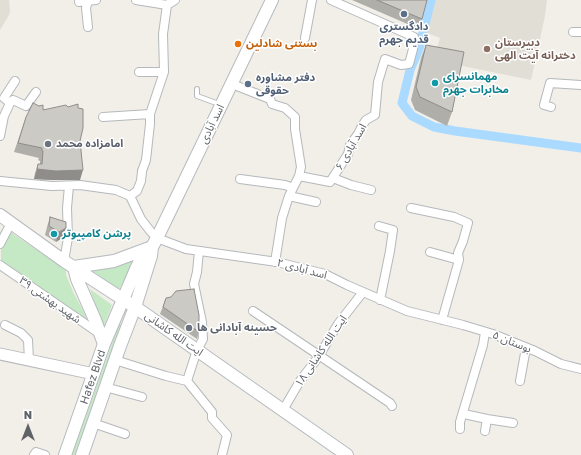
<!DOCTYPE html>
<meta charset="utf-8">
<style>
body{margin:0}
#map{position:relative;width:581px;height:455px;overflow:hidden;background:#f1efe8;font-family:"Golos Text",sans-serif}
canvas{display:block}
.north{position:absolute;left:8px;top:407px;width:40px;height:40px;-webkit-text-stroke:3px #fff;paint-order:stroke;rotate:0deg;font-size:11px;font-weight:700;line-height:16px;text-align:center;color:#5f6368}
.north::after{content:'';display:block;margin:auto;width:14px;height:18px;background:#5f6368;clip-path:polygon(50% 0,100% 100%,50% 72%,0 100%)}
</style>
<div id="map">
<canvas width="581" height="455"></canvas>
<div class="north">N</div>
</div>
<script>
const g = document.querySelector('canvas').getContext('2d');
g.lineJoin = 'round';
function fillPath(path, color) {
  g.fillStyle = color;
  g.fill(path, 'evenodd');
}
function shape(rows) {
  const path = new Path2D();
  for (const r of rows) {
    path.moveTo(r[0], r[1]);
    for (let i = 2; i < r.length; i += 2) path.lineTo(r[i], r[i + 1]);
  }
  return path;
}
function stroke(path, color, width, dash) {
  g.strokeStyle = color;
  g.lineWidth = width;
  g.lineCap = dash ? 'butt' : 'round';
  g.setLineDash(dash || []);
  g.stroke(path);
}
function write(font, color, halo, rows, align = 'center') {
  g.font = font + ' "Golos Text","Noto Sans Arabic",sans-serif';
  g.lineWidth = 3;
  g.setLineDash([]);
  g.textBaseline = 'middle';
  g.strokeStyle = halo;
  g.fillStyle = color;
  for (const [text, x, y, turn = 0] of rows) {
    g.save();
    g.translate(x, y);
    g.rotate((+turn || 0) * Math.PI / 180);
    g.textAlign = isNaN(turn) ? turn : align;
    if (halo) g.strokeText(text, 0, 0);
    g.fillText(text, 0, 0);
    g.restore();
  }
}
const education = shape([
 [0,0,9,0,10,11,9,15,0,30],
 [435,0,547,0,545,16,531,80,433,60,440,38,427,33]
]);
const green = shape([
 [9,231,66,270,66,275,73,292,86,316,86,320,1,263,1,247],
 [136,260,119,289,89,269,113,267],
 [90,289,112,305,103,328],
 [119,324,122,325,76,455,72,455]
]);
const canal = shape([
 [431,0,419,49,410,70,402,103,412,116,434,127,455,131,581,148]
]);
const service = shape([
 [197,89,197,96,219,104]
]);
const minor = shape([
 [136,0,167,5,175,0],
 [88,1,86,8,88,27],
 [79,2,96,0],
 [573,32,581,32],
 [305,38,312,0],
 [139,72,164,72],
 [232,84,270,99,272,104,285,108,295,117,295,129,301,167,299,176,289,196,282,218,275,262],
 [10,103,4,98,15,81],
 [551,107,544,105,550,83,581,85],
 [103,117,150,114],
 [0,136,4,116,10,103,13,100,26,106,36,92],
 [299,176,330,182,348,154,350,145,358,134,362,126,366,120,375,115,378,82,385,59,401,65,409,64,413,49,414,37,331,0],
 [333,178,351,185,371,190],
 [240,179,285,185,293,188],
 [0,181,52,186,80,185,116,190,130,196,141,219,151,232,157,238,186,249,277,262,325,274,347,285,407,311,463,325,493,334,535,351,561,364,581,369],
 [130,196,137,191,141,181,142,171,146,160,150,124,150,114,164,72,163,34,167,5],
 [289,196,316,202],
 [411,208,454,217,468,223,463,241,458,253,459,260],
 [379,226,393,230,390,251,380,300],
 [0,244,11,223],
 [430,252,459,260,442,320],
 [64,261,68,238,67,208,69,186],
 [0,265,100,334],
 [253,311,390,403,392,406],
 [5,325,21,333,28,340,29,361],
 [115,360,166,376,187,381,212,412,212,418,227,435,222,455],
 [187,381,197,350,203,339,202,322,194,284,197,272,199,251],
 [520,381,526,348],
 [105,387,142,397],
 [283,410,300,381,319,356,338,324,363,292],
 [464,414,487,419,513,423],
 [93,423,125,434],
 [460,429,460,422,483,345,485,332],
 [485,431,487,419],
 [34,455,36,452,45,455]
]);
const tertiary = shape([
 [0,354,94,374]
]);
const secondary = shape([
 [0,215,64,261,135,307,347,455],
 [104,344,95,320,77,279,74,267,114,261,149,248],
 [65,455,104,344,136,269,144,253,152,247,157,238,272,0],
 [82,455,120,346,135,307,151,256,152,247]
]);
const wall = shape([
 [352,0,427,0,422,19,419,29],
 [426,45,452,112,447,126,415,110,411,100,421,58],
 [43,110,80,141,80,180,52,180,34,179,35,173,38,164,40,164,40,161,38,160,39,158,14,152,26,117],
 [50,217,62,238,56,242,45,235,47,227],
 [166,298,199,332,197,339,160,314]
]);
const shadedWall = shape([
 [37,169,83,170,80,180,52,180,34,179],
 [66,228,62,238,56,242,59,232]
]);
const building = shape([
 [377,0,427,0,422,19,377,0],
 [426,45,464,52,452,112,420,97,416,87,426,45],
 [33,103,39,106,43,105,43,110,66,105,68,107,78,104,78,108,83,109,83,128,80,141,83,170,56,171,37,169,38,164,42,164,43,151,42,151,42,148,18,143,26,117,33,103],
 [50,217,66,222,66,228,59,232,49,226,50,217],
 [194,289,199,315,199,332,163,307,166,298,171,297,176,291,194,289]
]);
const markers = [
 [404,14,4,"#5c6f8a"],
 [238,44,4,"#e8710a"],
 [487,49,4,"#8d6e63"],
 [435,83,4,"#0f9aa8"],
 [248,84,4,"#5c6f8a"],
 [48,144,4,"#6b7280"],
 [54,234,4,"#0f9aa8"],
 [189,328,4,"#6b7280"]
];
const serviceNames = [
 ["دادگستری",404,27],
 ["قدیم جهرم",404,40],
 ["دفتر مشاوره",256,78,"left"],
 ["حقوقی",256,91,"left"]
];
const educationNames = [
 ["دبیرستان",495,43],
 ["دخترانه آیت الهی",495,56]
];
const foodNames = [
 ["بستنی شادلین",246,44]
];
const cultureNames = [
 ["مهمانسرای",443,77],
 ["مخابرات جهرم",443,90],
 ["پرشن کامپیوتر",62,234]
];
const streetNames = [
 ["اسد آبادی",212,124,-64],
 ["اسد آبادی ۶",351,147,-60],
 ["اسد آبادی ۲",302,269,15],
 ["شهید بهشتی ۳۹",50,300,35],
 ["ایت الله کاشانی",174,334,35],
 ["بوستان ۵",512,342,22],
 ["ایت الله کاشانی ۱۸",321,351,-56],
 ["Hafez Blvd",93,377,-71]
];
const worshipNames = [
 ["امامزاده محمد",56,144],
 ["حسینه آبادانی ها",197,328]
];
fillPath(education, '#e1ded6');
fillPath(green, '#c5e8c5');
stroke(canal, '#aadaff', 9);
stroke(service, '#b5b8bc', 6);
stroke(minor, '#b5b8bc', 10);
stroke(tertiary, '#b5b8bc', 13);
stroke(secondary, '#b6babf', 14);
stroke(service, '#fff', 4);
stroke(minor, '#fff', 8);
stroke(tertiary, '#fff', 11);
stroke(secondary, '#fff', 12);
fillPath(wall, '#afaea9');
fillPath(shadedWall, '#8f8d8a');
fillPath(building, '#cccac5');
stroke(building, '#8f8d8a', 1);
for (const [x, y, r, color] of markers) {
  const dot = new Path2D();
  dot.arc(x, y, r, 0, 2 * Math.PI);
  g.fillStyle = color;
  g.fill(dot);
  stroke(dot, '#fff', 1.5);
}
write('bold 11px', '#4e5e75', '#fff', serviceNames);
write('bold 11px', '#785e54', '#fff', educationNames, 'left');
write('bold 11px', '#c56008', '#fff', foodNames, 'left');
write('bold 11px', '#0d838f', '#fff', cultureNames, 'left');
write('11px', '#5f6368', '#fff', streetNames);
write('bold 11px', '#5b616d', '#fff', worshipNames, 'left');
</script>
